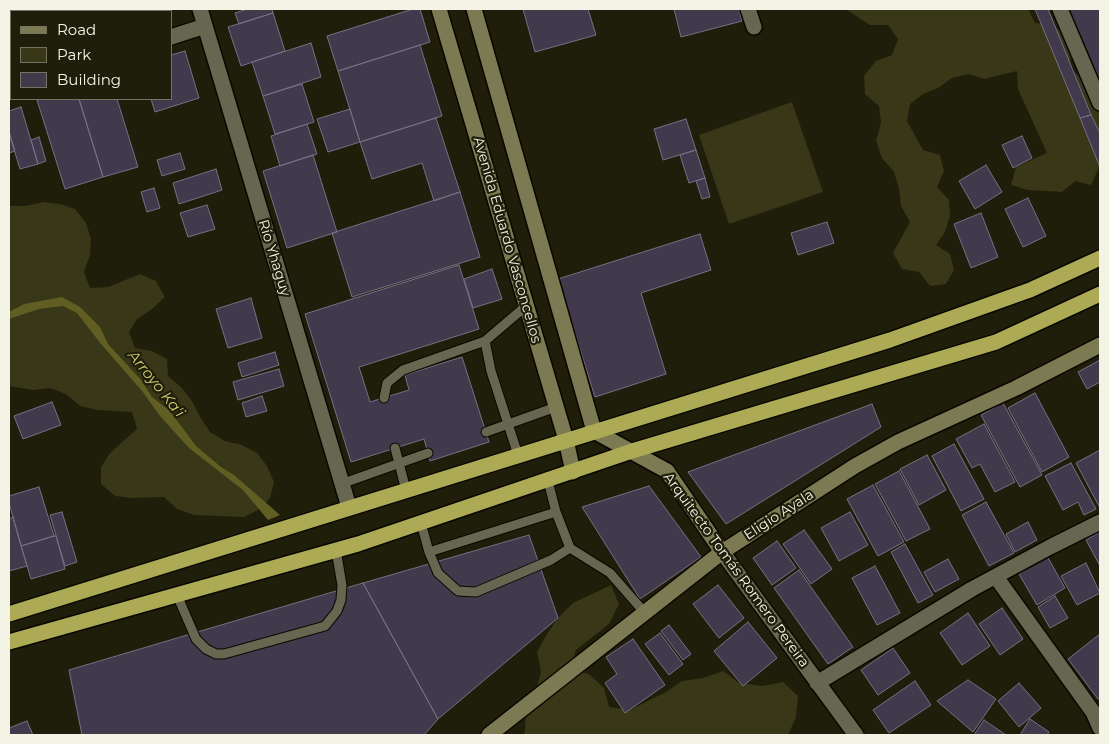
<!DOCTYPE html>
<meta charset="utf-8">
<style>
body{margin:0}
#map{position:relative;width:1109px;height:744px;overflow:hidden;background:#1e1e0a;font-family:Montserrat,sans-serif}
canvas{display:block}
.frame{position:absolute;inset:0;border:10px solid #f3f3e6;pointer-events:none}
.legend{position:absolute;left:10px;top:10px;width:162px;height:90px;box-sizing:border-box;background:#1e1e0a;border:1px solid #737362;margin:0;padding:6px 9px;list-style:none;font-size:15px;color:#f3f3e6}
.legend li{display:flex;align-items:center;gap:10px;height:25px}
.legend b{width:25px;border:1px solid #737362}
</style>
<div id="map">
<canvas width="1109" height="744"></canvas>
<div class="frame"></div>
<ul class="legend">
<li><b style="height:6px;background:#7c7a52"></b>Road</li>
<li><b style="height:14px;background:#383717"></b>Park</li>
<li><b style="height:14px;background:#41394c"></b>Building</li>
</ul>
</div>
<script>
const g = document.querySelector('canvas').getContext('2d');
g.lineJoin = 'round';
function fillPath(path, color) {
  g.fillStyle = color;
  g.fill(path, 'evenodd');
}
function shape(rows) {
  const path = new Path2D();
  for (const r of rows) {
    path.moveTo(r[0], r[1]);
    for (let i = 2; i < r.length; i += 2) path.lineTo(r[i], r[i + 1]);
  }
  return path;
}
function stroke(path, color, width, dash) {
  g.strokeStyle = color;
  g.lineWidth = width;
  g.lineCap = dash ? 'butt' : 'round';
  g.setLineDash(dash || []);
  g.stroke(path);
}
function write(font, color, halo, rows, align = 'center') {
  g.font = font + ' Montserrat,sans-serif';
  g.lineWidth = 4.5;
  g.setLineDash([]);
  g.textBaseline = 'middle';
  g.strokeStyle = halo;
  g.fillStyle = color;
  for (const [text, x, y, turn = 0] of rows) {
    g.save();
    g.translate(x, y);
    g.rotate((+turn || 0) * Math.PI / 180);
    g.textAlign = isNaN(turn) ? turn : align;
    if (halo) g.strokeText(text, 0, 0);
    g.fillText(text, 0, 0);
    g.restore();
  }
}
const green = shape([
 [846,9,1028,9,1035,23,1052,25,1066,35,1072,51,1069,69,1084,79,1093,93,1097,110,1100,113,1100,165,1091,185,1075,181,1062,192,1028,190,1011,185,1016,167,1047,153,1018,89,1017,71,984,79,969,74,952,78,938,88,923,94,910,104,907,121,923,150,940,155,944,171,937,187,949,200,950,216,945,232,936,245,950,254,954,270,946,284,930,286,919,272,902,269,893,253,910,222,901,206,899,189,894,172,882,158,876,141,881,123,879,106,865,94,864,76,876,61,892,55,898,39,888,25,870,25],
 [792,102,823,192,729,224,699,135],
 [43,202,60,204,75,209,86,223,91,239,90,255,84,272,90,288,108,287,140,274,156,281,165,297,152,309,137,319,129,332,135,348,152,351,167,359,168,376,181,387,192,401,200,417,210,432,225,441,242,445,257,453,267,466,274,482,270,498,258,510,244,517,194,515,177,509,164,497,131,498,115,496,101,484,101,467,110,453,137,429,132,412,97,410,80,406,66,394,50,388,33,390,9,386,9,206,26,206],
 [611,585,619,604,609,624,576,650,570,669,589,674,604,688,609,707,630,710,666,692,682,681,703,678,723,671,739,683,763,686,783,682,798,696,796,717,788,735,522,735,525,732,526,708,536,691,541,672,537,652,547,634,558,618,573,603]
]);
const water = shape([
 [62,297,80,307,100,327,108,344,142,381,152,397,170,411,196,446,221,467,234,475,280,515,268,520,243,490,189,448,160,416,142,391,101,344,77,313,63,306,39,309,9,319,9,312,24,304]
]);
const building = shape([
 [9,9,47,9,48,11,11,11,11,25,9,9],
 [51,9,86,9,87,11,52,11,51,9],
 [247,9,272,9,273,13,239,24,235,13,247,9],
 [413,9,420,9,430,42,338,71,327,36,413,9],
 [523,9,588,9,596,35,535,52,523,9],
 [674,9,739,9,742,21,681,37,674,9],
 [1035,9,1048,9,1091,115,1080,118,1035,9],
 [1067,9,1100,9,1100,88,1067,9],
 [273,13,285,51,241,66,228,27,273,13],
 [311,43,321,77,263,96,252,62,311,43],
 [420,45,442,116,360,142,338,71,420,45],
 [185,51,199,98,155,112,151,99,171,99,171,55,185,51],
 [302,84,314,122,275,134,263,96,302,84],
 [40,99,79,99,103,177,65,189,37,100,40,99],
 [79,99,117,99,138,167,103,177,79,99],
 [21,107,38,164,20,169,9,133,9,111,21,107],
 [350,109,360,142,328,152,317,119,350,109],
 [1091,115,1100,133,1100,167,1080,118,1091,115],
 [436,118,460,192,434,201,422,163,372,179,360,142,436,118],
 [686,119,696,150,663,160,654,129,686,119],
 [307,124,317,154,280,166,271,136,307,124],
 [9,131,15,151,9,153,9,131],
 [1022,136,1032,158,1013,168,1002,145,1022,136],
 [39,137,46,161,38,164,31,140,39,137],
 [696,150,705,178,689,183,680,155,696,150],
 [180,153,185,169,162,176,157,160,180,153],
 [313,155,337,232,287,248,263,171,313,155],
 [986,165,1002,192,975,209,959,181,986,165],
 [216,169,222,190,179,204,173,183,216,169],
 [705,178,710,197,702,199,696,181,705,178],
 [154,188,160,208,147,212,141,192,154,188],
 [460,192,480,257,352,297,332,233,460,192],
 [1028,198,1046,236,1023,247,1005,209,1028,198],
 [207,205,215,229,188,237,180,213,207,205],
 [981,213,998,257,971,268,954,224,981,213],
 [827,222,834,243,798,255,791,233,827,222],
 [700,234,711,270,641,293,666,374,595,397,558,279,700,234],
 [459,265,479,329,359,367,370,402,409,390,405,375,462,357,489,442,430,461,424,439,351,462,305,314,459,265],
 [492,269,502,299,473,308,464,279,492,269],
 [251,298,262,338,228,348,216,309,251,298],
 [275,352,279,365,242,377,238,363,275,352],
 [1100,360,1100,382,1087,389,1078,372,1100,360],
 [279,369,284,386,238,400,233,382,279,369],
 [1035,393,1069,457,1042,472,1008,408,1035,393],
 [262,396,267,411,246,417,242,403,262,396],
 [52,402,61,425,23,439,14,416,52,402],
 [1003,403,1042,475,1020,487,981,415,1003,403],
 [872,404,881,427,726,524,688,472,872,404],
 [984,424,1015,482,995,492,980,464,972,468,956,439,984,424],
 [954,444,984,499,961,511,932,456,954,444],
 [1100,450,1100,508,1076,463,1100,450],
 [927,455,946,490,919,505,900,469,927,455],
 [1071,463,1096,509,1084,515,1078,502,1063,510,1045,476,1071,463],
 [899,471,930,529,906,541,875,484,899,471],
 [873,485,904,542,878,556,847,499,873,485],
 [649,486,701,557,640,599,582,507,649,486],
 [39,487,54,536,21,546,9,503,9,496,39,487],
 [986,502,1014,553,989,566,962,515,986,502],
 [62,512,77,562,65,566,50,515,62,512],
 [850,512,868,545,839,561,821,528,850,512],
 [13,517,27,566,9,571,9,519,13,517],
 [1028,522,1037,540,1015,552,1006,534,1028,522],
 [804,530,832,569,811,584,783,544,804,530],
 [1100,532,1100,566,1086,540,1100,532],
 [529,535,558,618,438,719,363,583,529,535],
 [54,536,56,536,65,569,31,579,21,546,54,536],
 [777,541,796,568,772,585,753,558,777,541],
 [905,544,933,595,918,603,891,552,905,544],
 [1047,556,1065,588,1037,605,1019,574,1047,556],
 [948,559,959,579,935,592,924,572,948,559],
 [1086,563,1100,593,1077,605,1061,576,1086,563],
 [875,566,900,613,877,625,852,578,875,566],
 [799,570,853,647,828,664,774,588,799,570],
 [363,583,438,719,424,735,82,735,69,670,363,583],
 [718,585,744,618,719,638,693,604,718,585],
 [1055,596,1068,618,1050,628,1038,607,1055,596],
 [1002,608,1023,639,1000,655,979,624,1002,608],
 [968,613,990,646,962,665,940,633,968,613],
 [748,622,777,658,743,686,714,651,748,622],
 [669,625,691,654,683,660,661,631,669,625],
 [660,633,683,664,669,675,645,644,660,633],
 [1100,634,1100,698,1098,699,1068,659,1100,634],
 [633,639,665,685,625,713,605,683,617,674,606,657,633,639],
 [893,648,910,673,878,695,861,670,893,648],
 [968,680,996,699,973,732,937,701,968,680],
 [915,681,931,705,889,733,873,710,915,681],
 [1019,683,1041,708,1019,727,998,701,1019,683],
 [1030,719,1049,732,1047,735,1020,735,1030,719],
 [984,720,1006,735,974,735,984,720],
 [27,721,33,735,9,735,9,728,27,721]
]);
const lane = shape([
 [384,398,387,383,403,370,485,341],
 [486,432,556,407],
 [395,448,406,490],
 [518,455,491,371,485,341,526,306],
 [341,484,428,453],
 [421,523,429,552,438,573,458,591,476,592,551,560,570,548,556,512,548,481],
 [570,548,610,573,645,613],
 [429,552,556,512],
 [177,595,196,639,206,649,216,654,224,654,325,626,337,611,341,600,342,585,336,550]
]);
const street = shape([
 [200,9,349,507],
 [748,9,754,27],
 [1060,9,1100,103],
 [171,37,205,26],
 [9,87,11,87],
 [722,552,856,735],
 [996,577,1093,712,1100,728],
 [817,683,972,589,1050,547,1100,522]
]);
const secondary = shape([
 [439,9,566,440,573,472],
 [474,9,594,431,667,471,722,552],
 [489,735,722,552,855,466,898,442,1016,388,1100,345]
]);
const highway = shape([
 [9,614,890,340,1030,290,1100,258],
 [9,642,358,544,632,451,996,342,1100,294]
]);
const streetNames = [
 ["Avenida Eduardo Vasconcellos",507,240,74],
 ["Río Yhaguy",274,258,73],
 ["Eligio Ayala",779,515,-33],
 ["Arquitecto Tomás Romero Pereira",736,570,54]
];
const waterNames = [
 ["Arroyo Ka'i",156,384,51]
];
fillPath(green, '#383717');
fillPath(water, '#605e23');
fillPath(building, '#41394c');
stroke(building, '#786f85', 1);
stroke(lane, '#090800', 11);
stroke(street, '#090800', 18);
stroke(secondary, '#090800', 18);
stroke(highway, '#090800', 18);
stroke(lane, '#676650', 9);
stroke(street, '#676650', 15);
stroke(secondary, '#7c7a52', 15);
stroke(highway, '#adaa56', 15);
write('14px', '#f3f3e6', '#1e1e0a', streetNames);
write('italic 15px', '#cfcc74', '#1e1e0a', waterNames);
</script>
